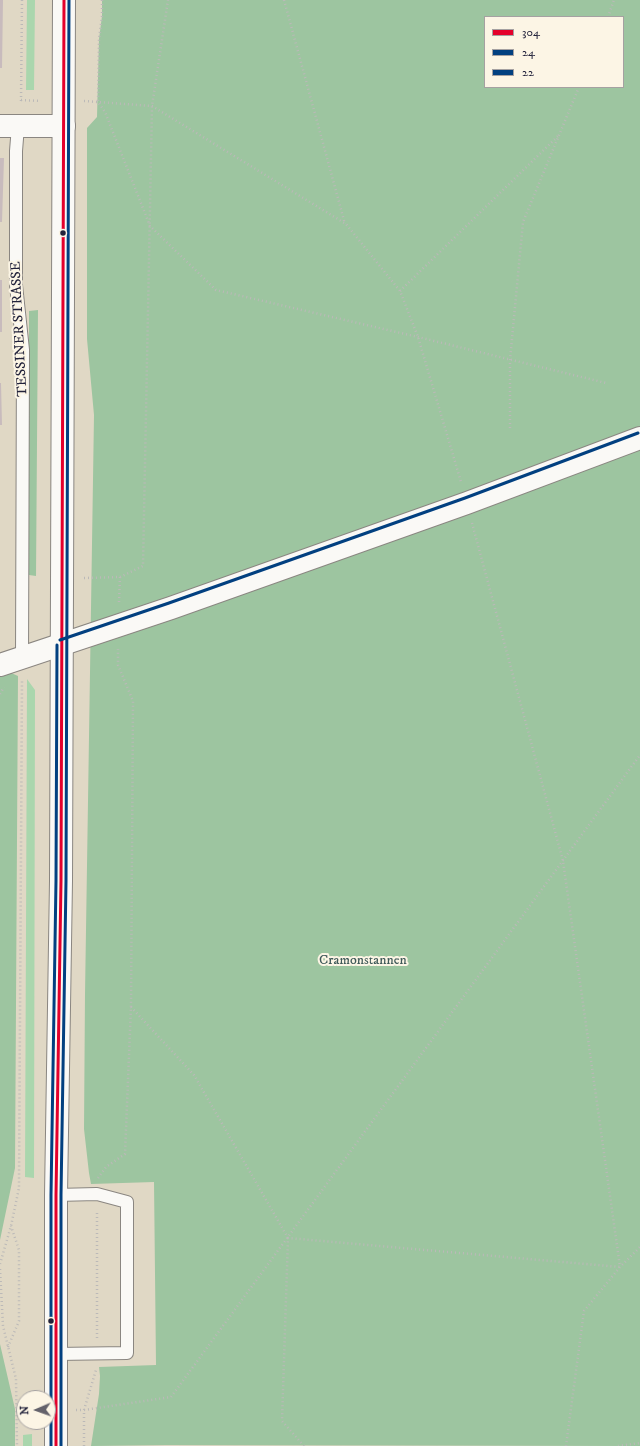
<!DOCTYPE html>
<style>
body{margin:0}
#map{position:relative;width:640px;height:1446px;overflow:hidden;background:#e0d8c5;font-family:"IM FELL DW Pica",serif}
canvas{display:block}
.legend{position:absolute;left:484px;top:16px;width:140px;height:72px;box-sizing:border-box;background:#fcf5e5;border:1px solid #a5a1a1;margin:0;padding:5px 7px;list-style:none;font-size:12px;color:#22223b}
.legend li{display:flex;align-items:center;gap:8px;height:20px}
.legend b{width:20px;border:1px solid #a5a1a1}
.north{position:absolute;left:16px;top:1390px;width:40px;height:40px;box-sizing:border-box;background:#fcf5e5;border:1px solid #a5a1a1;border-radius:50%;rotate:268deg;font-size:11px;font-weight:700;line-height:16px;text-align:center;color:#22223b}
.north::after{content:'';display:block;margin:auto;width:14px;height:18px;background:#64626b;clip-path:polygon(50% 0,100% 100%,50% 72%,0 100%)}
</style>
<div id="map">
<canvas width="640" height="1446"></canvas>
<ul class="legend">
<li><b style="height:5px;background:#e4002b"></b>304</li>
<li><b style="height:5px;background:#024080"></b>24</li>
<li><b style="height:5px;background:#024080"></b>22</li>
</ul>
<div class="north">N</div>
</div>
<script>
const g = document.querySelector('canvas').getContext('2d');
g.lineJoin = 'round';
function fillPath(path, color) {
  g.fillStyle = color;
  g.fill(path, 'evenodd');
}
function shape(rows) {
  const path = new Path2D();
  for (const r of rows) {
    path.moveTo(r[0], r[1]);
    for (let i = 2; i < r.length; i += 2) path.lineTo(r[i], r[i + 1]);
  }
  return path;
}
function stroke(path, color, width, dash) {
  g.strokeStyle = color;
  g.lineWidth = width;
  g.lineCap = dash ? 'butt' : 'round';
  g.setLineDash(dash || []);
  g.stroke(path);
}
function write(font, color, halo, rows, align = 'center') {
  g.font = font + ' "IM FELL DW Pica",serif';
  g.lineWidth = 4;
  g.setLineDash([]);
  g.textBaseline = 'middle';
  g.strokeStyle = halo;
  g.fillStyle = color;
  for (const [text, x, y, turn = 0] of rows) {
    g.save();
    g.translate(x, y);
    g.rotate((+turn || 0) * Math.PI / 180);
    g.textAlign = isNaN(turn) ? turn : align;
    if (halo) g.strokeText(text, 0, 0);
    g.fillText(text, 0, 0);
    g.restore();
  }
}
const green = shape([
 [27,0,35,0,34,90,26,90],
 [27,679,35,690,34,1178,25,1177],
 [32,1434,32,1446,23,1446,23,1435]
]);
const forest = shape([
 [102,0,640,0,640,1446,166,1445,91,1446,99,1394,100,1376,99,1367,156,1365,154,1182,91,1184,89,1173,84,1129,85,994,94,415,87,339,87,128,97,117,99,39,102,16],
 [485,17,623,17,623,87,485,87],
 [38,310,36,576,29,575,29,311],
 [0,672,9,672,18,676,15,1168,0,1240],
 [0,1344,15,1409,15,1446,0,1446]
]);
const building = shape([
 [0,0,3,0,2,68,0,68],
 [0,158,4,158,2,222,0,222],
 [0,280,2,280,2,332,0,332],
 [0,383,1,383,2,425,0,425]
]);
const path = shape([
 [102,0,102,16,99,39,98,102,105,112,150,226,216,290,418,337,606,383],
 [284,0,345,224],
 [608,17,614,0],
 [21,100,41,101],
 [21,101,22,0],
 [84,101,152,106,346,224,400,291,418,337,461,482],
 [400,291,558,136],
 [510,428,510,360,523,222,579,87],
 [472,523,563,861,620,1267],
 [84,578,120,577,143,566,152,106,168,0],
 [119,602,120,577],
 [0,694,4,687],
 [131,1007,194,1075,288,1238],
 [98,1178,106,1167,125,1154,131,1006,133,701,118,665,118,649],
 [0,1264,11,1226,19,1188,22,681],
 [0,1269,3,1326,16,1379,17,1446],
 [97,1338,97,1211],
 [8,1347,19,1321,19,1250,11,1226],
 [17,1410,24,1410],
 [76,1410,84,1410,171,1397,640,755],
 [84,1446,84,1410,96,1370],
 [304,1446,282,1421,288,1238,620,1267],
 [566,1446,584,1311,620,1267,640,1247],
 [618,1446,640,1443]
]);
const service = shape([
 [18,126,16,151,16,285,23,350,22,658],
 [56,1195,97,1194,127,1202,127,1353,56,1354]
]);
const minor = shape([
 [0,126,64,126],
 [0,665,171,608,467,503,640,438]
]);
const primary = shape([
 [56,1446,56,1195,61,881,64,0]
]);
const bus1 = shape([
 [56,1446,56,1195,61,881,64,0]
]);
const bus2 = shape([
 [61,1446,61,1195,66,881,69,0]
]);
const bus3 = shape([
 [60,640,169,603,465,498,638,433],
 [51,1446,51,1195,56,881,57,645]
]);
const markers = [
 [63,233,3.5,"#22223b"],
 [51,1321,3.5,"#22223b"]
];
const streetNames = [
 ["TESSINER STRASSE",20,329,-93]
];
const parkNames = [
 ["Cramonstannen",363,961]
];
fillPath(green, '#aad6ad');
fillPath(forest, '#9dc5a0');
fillPath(building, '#c8bbbd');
stroke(service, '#8a8681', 14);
stroke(minor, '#8a8681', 24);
stroke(primary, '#8a8681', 24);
stroke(path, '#bbb9b8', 2.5, [1, 3]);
stroke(service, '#faf9f6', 12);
stroke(minor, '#faf9f6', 22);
stroke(primary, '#faf9f6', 22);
stroke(bus1, '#e4002b', 3);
stroke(bus2, '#024080', 3);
stroke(bus3, '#024080', 3);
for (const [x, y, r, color] of markers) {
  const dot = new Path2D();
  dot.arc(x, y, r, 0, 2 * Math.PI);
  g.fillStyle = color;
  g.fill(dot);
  stroke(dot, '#fcf5e5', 1.5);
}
write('14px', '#22223b', '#fcf5e5', streetNames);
write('14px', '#3e5858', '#fcf5e5', parkNames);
</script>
